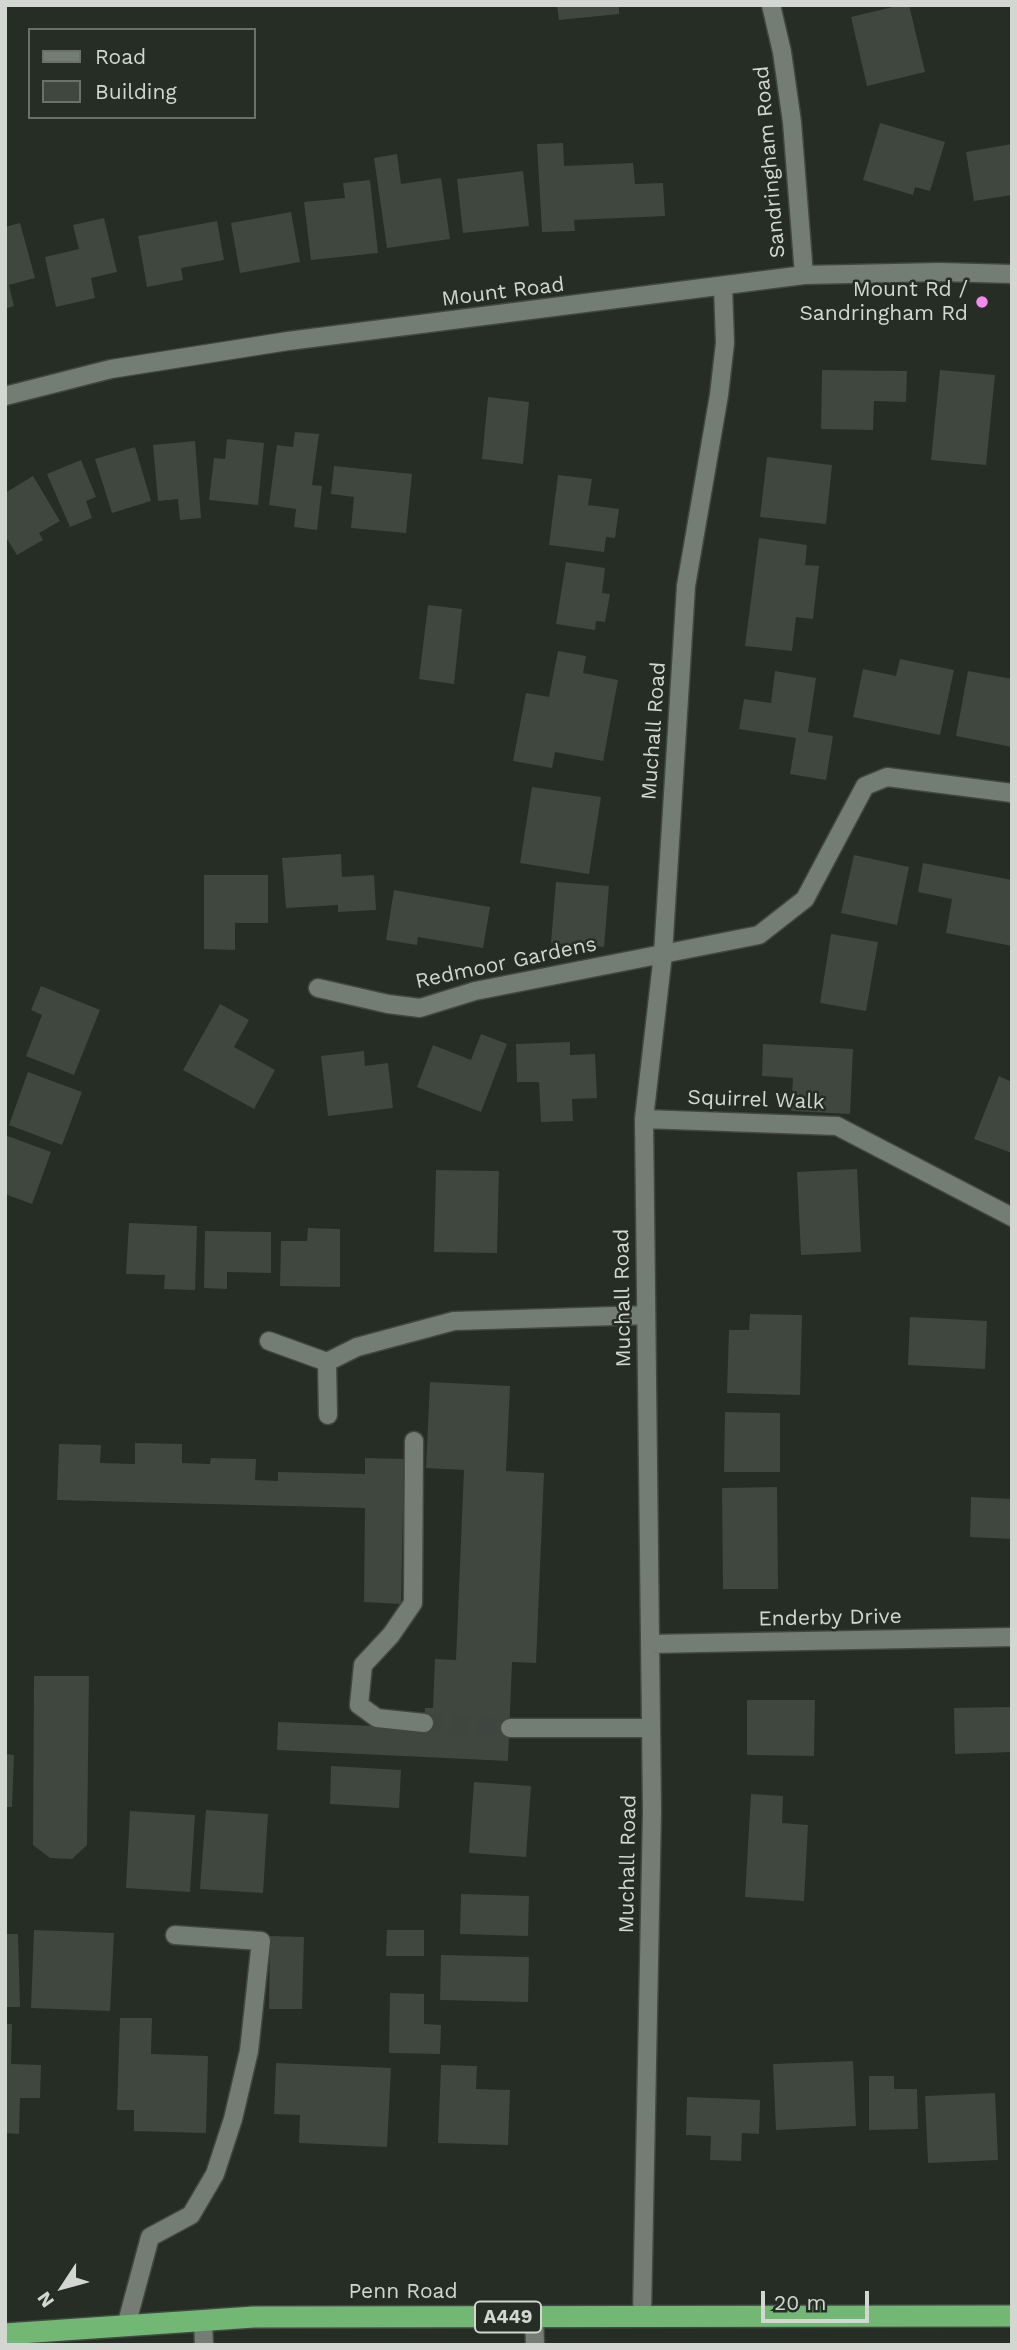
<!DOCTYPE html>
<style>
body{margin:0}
#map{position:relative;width:1017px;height:2350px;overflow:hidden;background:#252d25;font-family:"Work Sans",sans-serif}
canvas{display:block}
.frame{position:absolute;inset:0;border:7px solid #d2d7d2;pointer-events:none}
.legend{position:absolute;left:28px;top:28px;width:228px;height:91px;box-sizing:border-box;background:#252d25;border:2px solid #6a716a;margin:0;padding:9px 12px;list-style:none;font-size:21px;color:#d2d7d2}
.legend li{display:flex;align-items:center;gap:14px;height:35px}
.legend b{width:35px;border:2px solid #6a716a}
.north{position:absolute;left:28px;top:2252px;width:70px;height:70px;-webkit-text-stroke:5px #252d25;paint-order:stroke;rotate:234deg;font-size:19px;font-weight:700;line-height:28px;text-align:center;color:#d2d7d2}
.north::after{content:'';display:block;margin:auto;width:24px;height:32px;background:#d2d7d2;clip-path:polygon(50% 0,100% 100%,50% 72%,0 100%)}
.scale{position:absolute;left:761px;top:2291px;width:108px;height:32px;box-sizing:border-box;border:4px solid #d2d7d2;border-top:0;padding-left:9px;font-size:21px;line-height:24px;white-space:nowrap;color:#d2d7d2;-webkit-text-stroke:5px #252d25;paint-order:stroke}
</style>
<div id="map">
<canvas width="1017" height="2350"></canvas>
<div class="frame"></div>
<ul class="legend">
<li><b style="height:9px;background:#747d74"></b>Road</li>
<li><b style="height:19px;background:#3f473f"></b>Building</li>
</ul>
<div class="north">N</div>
<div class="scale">20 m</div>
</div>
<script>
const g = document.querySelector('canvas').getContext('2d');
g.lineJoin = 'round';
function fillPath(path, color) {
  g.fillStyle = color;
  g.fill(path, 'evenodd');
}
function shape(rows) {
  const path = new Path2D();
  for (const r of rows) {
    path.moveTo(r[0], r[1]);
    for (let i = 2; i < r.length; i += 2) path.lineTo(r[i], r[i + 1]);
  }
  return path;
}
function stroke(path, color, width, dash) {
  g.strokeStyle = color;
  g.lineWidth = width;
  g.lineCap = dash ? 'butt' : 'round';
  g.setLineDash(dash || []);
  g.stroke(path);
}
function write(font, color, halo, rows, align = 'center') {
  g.font = font + ' "Work Sans",sans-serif';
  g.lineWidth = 5;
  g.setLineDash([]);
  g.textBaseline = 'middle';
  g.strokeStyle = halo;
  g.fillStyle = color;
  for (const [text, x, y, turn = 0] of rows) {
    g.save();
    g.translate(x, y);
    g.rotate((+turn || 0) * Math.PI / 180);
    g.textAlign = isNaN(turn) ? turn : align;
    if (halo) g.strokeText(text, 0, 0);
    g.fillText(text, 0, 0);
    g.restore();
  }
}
const building = shape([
 [557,5,619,5,619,14,559,20],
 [901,5,909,5,925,72,867,86,851,17],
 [880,123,945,142,930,191,915,187,913,195,863,180],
 [563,143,564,166,633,163,635,184,663,183,665,216,574,220,575,231,542,232,537,144],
 [1012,144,1012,195,974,201,966,152],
 [397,154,401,184,441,178,450,239,387,248,374,158],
 [523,171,529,226,463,233,457,179],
 [370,180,378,253,311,260,304,202,345,198,343,183],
 [291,212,300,262,240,273,231,223],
 [104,218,117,272,91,278,95,298,56,307,45,257,79,249,73,225],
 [217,221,224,260,181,268,183,280,147,287,138,236],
 [20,223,35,278,9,285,14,306,5,309,5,227],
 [822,370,907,371,906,402,874,401,873,430,821,429],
 [940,370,995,375,986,465,931,460],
 [488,397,529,402,523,464,482,459],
 [295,432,319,434,312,485,322,486,317,530,294,527,296,509,269,505,277,445,293,447],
 [227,439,264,443,258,505,209,500,214,458,225,459],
 [195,441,201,518,180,520,178,499,158,501,153,445],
 [135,447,151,501,112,513,95,459],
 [767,457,832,465,826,524,760,517],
 [81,460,96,497,86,501,92,518,70,527,47,474],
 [334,466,412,474,406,533,351,528,354,497,331,494],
 [558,475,592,479,588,505,619,509,615,538,606,537,604,552,549,545],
 [33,476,60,521,39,533,43,540,17,555,5,536,5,493],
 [759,538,807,545,805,565,819,566,813,619,796,617,792,651,745,646],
 [566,562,605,568,602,593,610,594,605,622,596,621,595,630,556,624],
 [428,605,462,609,454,684,419,679],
 [558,651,586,656,583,673,618,680,603,761,555,752,552,768,513,761,526,693,549,697],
 [900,659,954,670,940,735,853,717,863,669,896,676],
 [775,671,816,678,808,732,833,736,826,780,790,774,796,738,739,729,744,699,771,703],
 [968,671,1012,679,1012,747,956,736],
 [532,787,601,797,589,874,520,863],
 [341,854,342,877,374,875,376,910,338,912,338,905,286,908,282,858],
 [854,855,909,867,897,925,841,913],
 [923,863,1012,880,1012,946,946,933,952,899,918,892],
 [204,875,268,875,268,923,235,923,235,950,204,949],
 [556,882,609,886,604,947,551,943],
 [394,890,490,907,483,948,418,937,417,945,386,940],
 [831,934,878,942,866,1011,820,1003],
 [41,986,100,1010,74,1075,26,1056,42,1015,31,1010],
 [220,1004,249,1020,234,1047,275,1070,254,1109,183,1070],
 [481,1034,507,1044,481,1112,417,1087,433,1045,471,1060],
 [570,1042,570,1055,595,1054,597,1098,572,1099,573,1121,541,1122,539,1082,517,1082,516,1044],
 [763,1044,853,1049,850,1114,791,1111,793,1078,762,1076],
 [364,1051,365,1066,388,1063,393,1108,328,1116,321,1056],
 [28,1072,82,1092,62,1145,9,1125],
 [999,1076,1012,1082,1012,1153,974,1139],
 [5,1135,51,1152,32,1204,5,1194],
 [857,1169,861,1252,801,1255,797,1172],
 [436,1170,499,1171,497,1253,434,1252],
 [129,1223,197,1226,195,1290,164,1289,165,1275,126,1274],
 [308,1228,340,1229,340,1287,280,1286,281,1241,307,1241],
 [205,1231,271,1232,271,1273,227,1272,227,1289,204,1288],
 [750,1314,802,1315,800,1395,727,1393,729,1330,749,1330],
 [910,1317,987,1321,985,1369,908,1365],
 [430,1382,510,1386,506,1471,544,1473,536,1663,512,1662,508,1761,277,1750,278,1722,424,1728,425,1708,433,1708,435,1659,456,1660,464,1470,426,1468],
 [725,1412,780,1413,780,1472,724,1472],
 [135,1443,182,1444,182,1463,210,1464,211,1458,256,1459,255,1480,278,1481,278,1472,365,1474,365,1458,404,1459,401,1604,364,1602,365,1508,57,1500,59,1444,101,1445,100,1463,135,1464],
 [777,1487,778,1589,723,1589,722,1488],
 [971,1497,1012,1499,1012,1539,970,1537],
 [34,1676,89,1676,87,1845,72,1859,50,1858,33,1845],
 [747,1700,815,1700,814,1756,747,1755],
 [1012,1707,1012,1752,955,1754,954,1708],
 [5,1754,14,1755,12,1807,5,1807],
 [331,1766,401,1770,399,1808,330,1804],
 [474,1782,531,1786,526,1857,469,1853],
 [751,1794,783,1796,782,1823,808,1825,804,1901,745,1897],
 [206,1810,268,1814,263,1893,200,1889],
 [130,1811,195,1815,190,1892,126,1888],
 [461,1894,529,1896,528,1936,460,1934],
 [34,1930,114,1933,110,2011,31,2008],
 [387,1930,424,1930,424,1956,386,1956],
 [5,1934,18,1934,20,2007,5,2007],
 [270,1936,304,1937,302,2009,269,2009],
 [441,1955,529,1957,528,2002,440,2000],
 [390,1993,424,1994,424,2024,441,2025,440,2054,389,2053],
 [120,2018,152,2018,151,2054,208,2056,206,2133,134,2131,134,2110,117,2110],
 [5,2024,12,2024,11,2064,41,2065,40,2098,20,2098,19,2134,5,2133],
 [853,2061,856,2126,776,2130,773,2064],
 [276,2063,391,2068,387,2147,299,2143,300,2115,274,2114],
 [441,2065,477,2066,476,2089,510,2090,508,2145,438,2143],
 [869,2076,894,2076,894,2089,917,2089,918,2129,869,2130],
 [995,2093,998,2160,928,2163,925,2096],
 [687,2097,760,2100,759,2134,742,2133,741,2161,710,2160,711,2136,686,2135]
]);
const minorTunnel = shape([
 [424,1723,510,1728]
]);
const minor = shape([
 [771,5,782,52,792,122,804,275],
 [5,396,111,369,288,341,804,275,940,272,1012,274],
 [318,988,388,1004,420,1008,475,991,759,935,805,899,865,786,887,777,1012,793],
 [644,1119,837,1126,1012,1217],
 [269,1341,327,1362,328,1415],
 [327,1362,357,1347,454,1321,646,1315],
 [414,1441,413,1603,391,1635,363,1665,359,1705,377,1718,424,1723],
 [650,1644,1012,1637],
 [510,1728,651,1728],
 [642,2314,652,1811,644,1119,663,954,686,586,719,395,725,343,723,286],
 [534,2316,535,2345],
 [203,2321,204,2345],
 [126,2326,150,2237,191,2215,215,2174,233,2119,249,2051,261,1941,175,1935]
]);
const highway = shape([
 [5,2334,254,2317,1012,2316]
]);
const markers = [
 [982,302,7,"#f689ee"]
];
const shields = [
 [508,2317,66]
];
const shieldNames = [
 ["A449",508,2317]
];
const streetNames = [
 ["Sandringham Road",770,162,-95],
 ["Mount Road",503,292,-7],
 ["Muchall Road",654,731,-86],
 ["Redmoor Gardens",506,963,-12],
 ["Squirrel Walk",756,1100,2],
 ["Muchall Road",623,1298,-91],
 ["Enderby Drive",830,1618,-1],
 ["Muchall Road",628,1864,-89],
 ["Penn Road",403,2292]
];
const poiNames = [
 ["Mount Rd /",968,290],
 ["Sandringham Rd",968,314]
];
fillPath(building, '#3f473f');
stroke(minorTunnel, '#3f463f', 18, [18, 9]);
stroke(minor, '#414741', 21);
stroke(highway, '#414741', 24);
stroke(minor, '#747d74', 18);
stroke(highway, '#73b775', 21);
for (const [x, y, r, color] of markers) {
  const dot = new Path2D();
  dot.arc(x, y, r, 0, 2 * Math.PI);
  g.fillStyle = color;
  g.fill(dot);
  stroke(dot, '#252d25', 2.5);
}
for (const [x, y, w] of shields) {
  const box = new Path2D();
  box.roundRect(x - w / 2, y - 15.5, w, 31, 5);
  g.fillStyle = '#252d25';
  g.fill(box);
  stroke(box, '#d2d7d2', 2);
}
write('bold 19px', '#d2d7d2', null, shieldNames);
write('21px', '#d2d7d2', '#252d25', streetNames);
write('21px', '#d2d7d2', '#252d25', poiNames, 'right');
</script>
